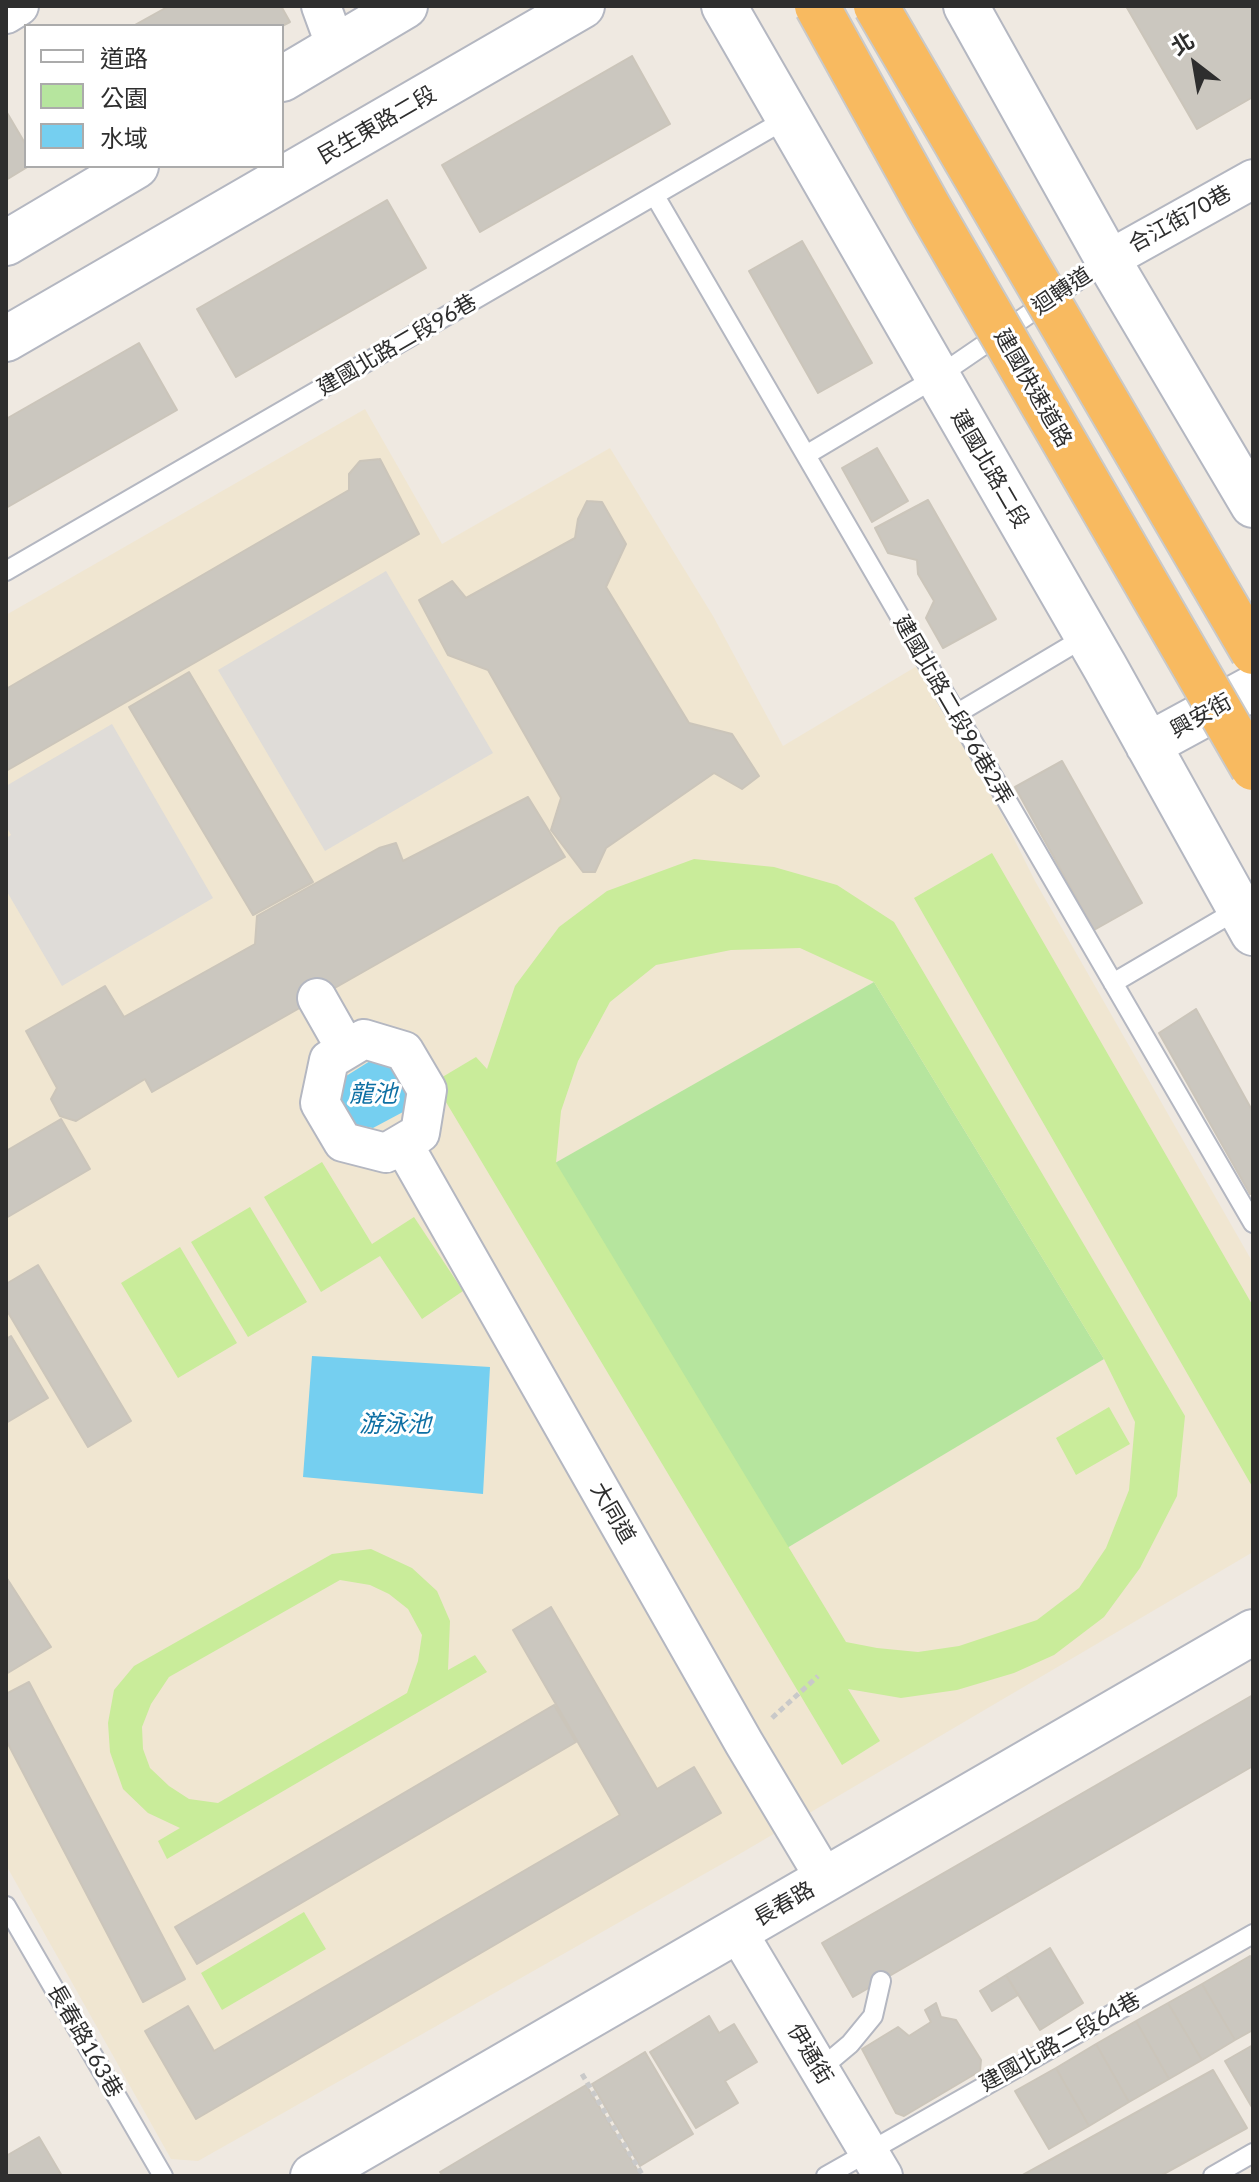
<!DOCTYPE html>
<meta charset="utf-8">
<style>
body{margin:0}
#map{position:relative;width:1259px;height:2182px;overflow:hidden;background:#efe9e1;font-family:Lato,"Noto Sans TC",sans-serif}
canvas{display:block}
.frame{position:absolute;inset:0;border:8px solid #2e2e2e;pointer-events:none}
.legend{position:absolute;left:24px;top:24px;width:260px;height:144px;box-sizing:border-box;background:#fff;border:2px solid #ababab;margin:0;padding:10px 14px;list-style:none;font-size:24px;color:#2e2e2e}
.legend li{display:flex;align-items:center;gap:16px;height:40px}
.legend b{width:40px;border:2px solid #ababab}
.north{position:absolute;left:1155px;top:24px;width:80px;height:80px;-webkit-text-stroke:6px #fff;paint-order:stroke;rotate:329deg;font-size:22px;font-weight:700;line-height:32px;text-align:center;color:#2e2e2e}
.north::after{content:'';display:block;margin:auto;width:28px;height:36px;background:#2e2e2e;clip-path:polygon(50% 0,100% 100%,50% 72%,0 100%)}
</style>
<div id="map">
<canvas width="1259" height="2182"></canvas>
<div class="frame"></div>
<ul class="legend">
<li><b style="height:10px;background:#fff"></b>道路</li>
<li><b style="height:22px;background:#b6e59e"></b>公園</li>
<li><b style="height:22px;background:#75cff0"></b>水域</li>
</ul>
<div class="north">北</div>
</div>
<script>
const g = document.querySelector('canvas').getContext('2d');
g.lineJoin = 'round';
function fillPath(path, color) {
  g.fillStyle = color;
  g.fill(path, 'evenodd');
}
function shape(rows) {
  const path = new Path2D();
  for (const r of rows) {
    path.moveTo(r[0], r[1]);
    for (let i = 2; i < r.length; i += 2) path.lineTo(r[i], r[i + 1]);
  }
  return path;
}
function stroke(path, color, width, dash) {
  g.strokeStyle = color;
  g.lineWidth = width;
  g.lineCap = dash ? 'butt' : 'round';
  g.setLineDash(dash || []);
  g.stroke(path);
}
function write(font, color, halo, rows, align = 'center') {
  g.font = font + ' Lato,"Noto Sans TC",sans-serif';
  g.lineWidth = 6;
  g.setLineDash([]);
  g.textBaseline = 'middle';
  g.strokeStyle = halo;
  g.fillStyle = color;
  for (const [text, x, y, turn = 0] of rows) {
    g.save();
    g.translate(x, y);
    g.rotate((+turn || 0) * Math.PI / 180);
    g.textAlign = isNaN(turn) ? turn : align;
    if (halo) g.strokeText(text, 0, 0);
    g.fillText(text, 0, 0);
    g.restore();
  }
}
const education = shape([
 [365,409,442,544,610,448,713,616,783,746,917,666,990,791,1035,881,1253,1263,1253,1552,743,1852,306,2100,198,2161,171,2159,6,1865,6,615]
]);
const green = shape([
 [874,982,1104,1359,787,1548,555,1163]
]);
const pitch = shape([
 [992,853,1253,1306,1253,1488,914,898],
 [694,859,774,867,837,885,894,922,1185,1416,1177,1496,1140,1568,1104,1617,1054,1655,1014,1673,957,1690,901,1698,848,1689,880,1741,842,1765,434,1082,476,1057,487,1069,515,986,559,927,607,891],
 [800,948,874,982,1104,1359,1135,1422,1129,1490,1106,1548,1079,1588,1037,1620,959,1646,918,1652,877,1648,846,1642,556,1163,561,1111,578,1061,610,1002,656,965,731,950],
 [322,1162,372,1244,414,1217,463,1291,422,1319,380,1256,321,1292,264,1197],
 [250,1207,307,1302,248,1337,191,1242],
 [180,1247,237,1343,178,1378,121,1283],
 [1109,1407,1130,1444,1076,1475,1056,1438],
 [371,1549,412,1568,437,1591,450,1621,448,1670,475,1655,487,1672,167,1859,158,1841,180,1828,148,1813,123,1789,110,1752,108,1723,114,1690,134,1666,332,1554],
 [340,1580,370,1585,389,1594,408,1609,422,1635,418,1661,407,1693,218,1803,189,1799,169,1786,150,1768,143,1749,142,1727,151,1704,169,1677],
 [304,1912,326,1949,222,2010,201,1973]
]);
const plaza = shape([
 [386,571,493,753,325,851,218,670],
 [112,724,213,898,62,986,6,890,6,838,11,835,6,826,6,786]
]);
const water = shape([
 [370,1061,391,1066,407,1093,403,1112,373,1128,356,1125,338,1097,343,1078],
 [312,1356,490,1367,483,1494,303,1477]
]);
const building = shape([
 [169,6,281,6,290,22,282,26,133,26,169,6],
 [1126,6,1253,6,1253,97,1197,129,1126,6],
 [632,56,670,124,480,232,442,165,632,56],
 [6,111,26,145,26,166,29,166,6,180,6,111],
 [387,200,426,268,236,377,197,309,387,200],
 [802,241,872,363,818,393,749,271,802,241],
 [139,343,177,410,6,508,6,419,139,343],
 [877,448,908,501,872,522,842,468,877,448],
 [380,459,419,534,6,771,6,689,349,490,349,474,360,461,380,459],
 [928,500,996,619,943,648,926,618,934,601,918,574,917,560,888,553,875,528,928,500],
 [587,501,602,502,626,544,606,587,689,723,732,734,759,776,742,789,714,773,606,848,595,872,583,872,551,830,561,798,488,670,448,655,419,600,452,581,466,598,575,538,578,519,587,501],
 [189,672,313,882,253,915,129,707,189,672],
 [1062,761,1142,903,1094,930,1015,787,1062,761],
 [528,797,565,857,152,1092,145,1079,76,1121,60,1116,51,1099,57,1088,26,1031,105,986,124,1017,255,944,257,916,379,848,396,843,403,861,528,797],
 [1196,1009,1253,1112,1253,1193,1250,1194,1159,1033,1196,1009],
 [61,1119,90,1169,6,1218,6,1151,61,1119],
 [38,1265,131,1421,88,1447,6,1309,6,1284,38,1265],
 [11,1336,48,1398,6,1423,6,1339,11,1336],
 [6,1577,51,1647,6,1674,6,1577],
 [551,1607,657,1789,694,1767,721,1813,196,2119,145,2031,188,2006,214,2051,620,1815,513,1630,551,1607],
 [29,1682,185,1979,143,2002,6,1740,6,1694,29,1682],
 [1253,1695,1253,1766,853,1997,822,1943,1253,1695],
 [554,1705,576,1742,197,1964,175,1927,554,1705],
 [1050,1948,1083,2003,1040,2030,1006,1975,1050,1948],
 [1250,1956,1253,1961,1253,2030,1235,2040,1202,1984,1250,1956],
 [1006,1975,1018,1995,992,2011,980,1991,1006,1975],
 [1202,1984,1235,2040,1202,2060,1168,2003,1202,1984],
 [936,2003,941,2017,956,2020,981,2060,980,2071,904,2116,896,2113,862,2049,898,2027,909,2036,931,2022,925,2010,936,2003],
 [1168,2003,1202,2060,1169,2079,1136,2021,1168,2003],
 [709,2016,719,2033,734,2024,757,2062,725,2081,738,2103,696,2128,650,2052,709,2016],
 [1136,2021,1169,2079,1129,2102,1096,2044,1136,2021],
 [1096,2044,1129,2102,1089,2126,1056,2068,1096,2044],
 [1253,2045,1253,2109,1225,2061,1253,2045],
 [645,2052,693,2134,640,2166,592,2084,645,2052],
 [1056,2068,1089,2126,1049,2149,1015,2091,1056,2068],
 [1213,2070,1247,2128,1160,2176,1021,2176,1213,2070],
 [586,2085,641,2176,443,2176,440,2172,586,2085],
 [39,2137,62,2176,6,2176,6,2156,39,2137]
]);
const path = shape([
 [772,1718,818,1676],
 [582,2074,643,2176]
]);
const service = shape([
 [655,196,1253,1223],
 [806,455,937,377,1108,260],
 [6,571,788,118],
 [956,714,1087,636],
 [1113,983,1239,909],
 [6,1906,163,2176],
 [819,2070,850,2044,873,2016,881,1981],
 [826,2176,1253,1934],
 [1213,2176,1253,2153]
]);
const minor = shape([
 [321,6,336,47],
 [6,14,19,6],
 [1108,260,1253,179],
 [317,998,346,1049],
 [364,1039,404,1051,427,1090,420,1133,386,1153,343,1142,320,1103,329,1060,364,1039],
 [403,1144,744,1743,826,1880],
 [737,1931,883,2176]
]);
const tertiary = shape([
 [724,6,1105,667,1253,933],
 [966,6,1108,260,1253,505],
 [282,79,405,6],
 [6,243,136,166],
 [6,339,582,6],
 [1148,745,1253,688],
 [313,2176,1253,1632]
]);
const trunkBridge = shape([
 [817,6,928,206,1253,768],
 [876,6,1253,652]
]);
const streetNames = [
 ["民生東路二段",377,125,-30],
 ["合江街70巷",1180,219,-29],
 ["迴轉道",1062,291,-34],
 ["建國北路二段96巷",397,345,-30],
 ["建國快速道路",1033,388,60],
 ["建國北路二段",990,469,60],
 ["建國北路二段96巷2弄",953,710,60],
 ["興安街",1201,716,-29],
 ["大同道",613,1513,60],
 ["長春路",784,1904,-30],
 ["長春路163巷",85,2041,60],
 ["建國北路二段64巷",1060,2042,-29],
 ["伊通街",810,2054,59]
];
const waterNames = [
 ["龍池",373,1094],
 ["游泳池",395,1424]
];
fillPath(education, '#f0e6d1');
fillPath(green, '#b6e59e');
fillPath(pitch, '#c9ec9a');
fillPath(plaza, '#dfdcd8');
fillPath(water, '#75cff0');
fillPath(building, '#cbc7bf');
stroke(building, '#cbc5ba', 2);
stroke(service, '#b4b7c1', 22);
stroke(minor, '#b4b7c1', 42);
stroke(tertiary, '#b4b7c1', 48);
stroke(path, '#c9c9c9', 5, [6, 4]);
stroke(service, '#fff', 18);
stroke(minor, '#fff', 38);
stroke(tertiary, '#fff', 44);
stroke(trunkBridge, '#c9c9c9', 48, []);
stroke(trunkBridge, '#f8ba60', 44);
write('22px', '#2e2e2e', '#fff', streetNames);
write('italic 24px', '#0d6fa3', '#fff', waterNames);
</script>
